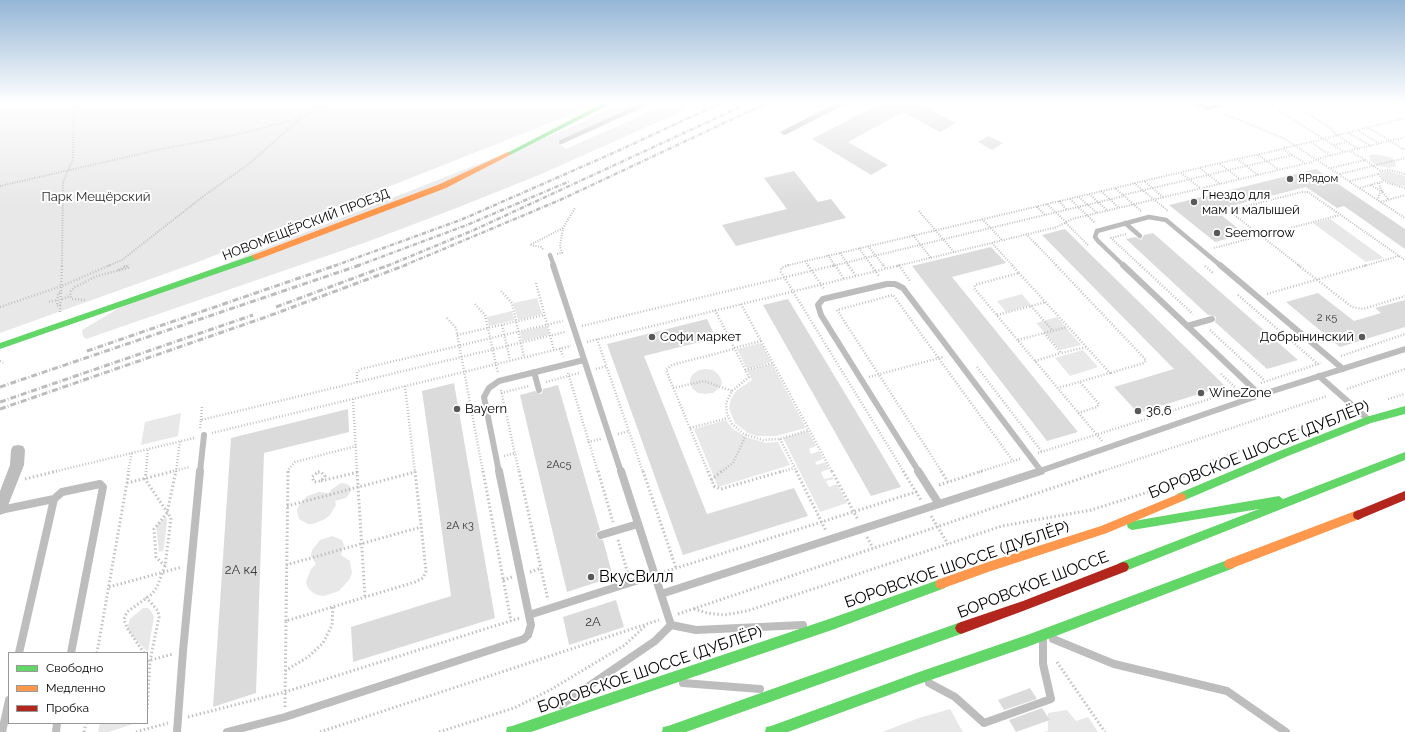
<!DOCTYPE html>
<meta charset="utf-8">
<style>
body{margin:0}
#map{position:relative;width:1405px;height:732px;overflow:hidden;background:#fff;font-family:Raleway,sans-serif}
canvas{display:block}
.legend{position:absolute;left:8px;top:652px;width:140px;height:72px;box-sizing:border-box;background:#fff;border:1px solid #999;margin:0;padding:5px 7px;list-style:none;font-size:12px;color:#000}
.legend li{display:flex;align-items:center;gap:8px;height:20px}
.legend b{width:20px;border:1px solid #999}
</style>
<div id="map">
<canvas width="1405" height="732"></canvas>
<ul class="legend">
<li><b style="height:5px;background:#63d668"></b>Свободно</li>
<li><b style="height:5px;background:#ff974d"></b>Медленно</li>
<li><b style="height:5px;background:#b3261e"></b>Пробка</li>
</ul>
</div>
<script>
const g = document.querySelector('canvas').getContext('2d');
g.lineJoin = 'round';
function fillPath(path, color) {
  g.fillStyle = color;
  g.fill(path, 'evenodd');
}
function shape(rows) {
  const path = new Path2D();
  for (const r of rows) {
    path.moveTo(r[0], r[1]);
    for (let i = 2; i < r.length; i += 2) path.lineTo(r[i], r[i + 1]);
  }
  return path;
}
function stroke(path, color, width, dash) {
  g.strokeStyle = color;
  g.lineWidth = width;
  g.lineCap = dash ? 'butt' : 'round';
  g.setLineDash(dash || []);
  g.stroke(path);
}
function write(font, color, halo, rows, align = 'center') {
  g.font = font + ' Raleway,sans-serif';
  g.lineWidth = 4;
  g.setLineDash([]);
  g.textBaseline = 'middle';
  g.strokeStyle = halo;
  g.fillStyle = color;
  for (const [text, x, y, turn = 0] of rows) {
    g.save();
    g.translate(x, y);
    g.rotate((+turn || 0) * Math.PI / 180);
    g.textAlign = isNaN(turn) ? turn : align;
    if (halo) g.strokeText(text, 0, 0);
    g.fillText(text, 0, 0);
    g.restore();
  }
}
const green = shape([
 [0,102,596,102,565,117,198,262,0,333],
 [623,102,642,102,557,142,566,149,671,102,703,102,539,175,454,209,364,243,86,339,83,336,82,330,119,308,187,279,567,129],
 [1372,154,1381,155,1392,158,1395,161,1396,166,1389,168,1379,166,1370,161,1369,156],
 [1389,171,1405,176,1405,186,1391,184,1382,178,1381,173],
 [1330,219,1384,258,1366,262,1313,223],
 [1022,294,1031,305,1006,312,997,301],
 [537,298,542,314,518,320,513,303],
 [512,311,514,320,489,326,487,317],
 [1057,317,1081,345,1060,350,1036,323],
 [547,326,549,335,522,341,520,332],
 [761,343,771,362,747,369,737,349],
 [1083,350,1098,367,1070,376,1055,358],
 [772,364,806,428,776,436,757,436,748,433,735,423,729,408,731,399,736,391,752,380,747,370],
 [706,369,713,370,718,374,721,379,722,384,718,389,713,393,706,394,698,393,693,389,690,384,690,379,693,374,699,370],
 [181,413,178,436,141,445,145,422],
 [726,420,733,429,746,437,766,443,778,442,790,465,718,487,694,429],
 [808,431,816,446,809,449,811,454,819,451,823,459,815,462,817,465,825,462,829,469,821,472,824,479,832,477,834,479,826,481,829,487,837,484,847,503,820,512,783,438],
 [341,483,346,484,350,486,351,490,349,494,346,498,335,501,336,505,330,515,325,519,313,524,308,524,299,519,297,510,299,505,307,496,319,492,329,493,332,489],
 [165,518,167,518,167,521,164,548,163,551,159,552,156,525],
 [332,536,342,540,344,545,341,555,350,561,352,573,349,580,339,591,324,596,317,595,312,592,308,588,306,582,311,569,316,564,311,556,312,550,320,540],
 [143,608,148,608,151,611,154,617,148,652,133,637,127,628,130,619],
 [950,709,963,732,882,732,919,718],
 [1067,710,1076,721,1088,717,1098,732,1043,732,1048,731,1048,713],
 [100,723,136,723,109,732,98,732]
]);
const building = shape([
 [883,102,921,102,919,104,956,123,940,132,903,112,848,142,888,165,871,175,812,139],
 [989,136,1003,143,992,150,978,142],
 [1316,169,1405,229,1405,249,1344,206,1337,208,1306,187,1215,210,1245,234,1215,242,1169,205],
 [794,171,818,202,831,199,846,218,736,246,722,225,787,209,764,178],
 [1065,229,1085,249,1225,386,1138,413,1114,387,1174,369,1042,235],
 [1153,233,1298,360,1267,369,1215,322,1216,318,1215,316,1208,315,1126,239,1136,237,1141,240,1144,235],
 [991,247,1006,263,952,277,1078,432,1047,441,912,266],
 [1318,293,1354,321,1381,313,1375,308,1405,300,1405,327,1340,347,1286,302],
 [788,299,878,448,901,487,871,496,763,305],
 [707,319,716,338,644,356,707,514,794,488,808,516,683,555,607,344],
 [454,383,495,618,353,662,351,627,451,596,422,391],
 [558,385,600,530,597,532,596,536,598,539,603,540,613,577,567,592,520,395,535,391,540,394,542,393,543,389],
 [348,409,349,432,264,453,256,693,213,707,231,438],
 [616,600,624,627,569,645,563,617],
 [1030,688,1037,699,1004,710,998,700],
 [1042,708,1050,720,1016,732,1009,720]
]);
const pathFar2 = shape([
 [1266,102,1344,152],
 [1289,102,1329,127,1337,135,1358,149],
 [1222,113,1285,139,1405,218],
 [1369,128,1405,150],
 [1359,131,1380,144],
 [1349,133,1371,146],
 [1311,142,1405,118],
 [1334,145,1347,142],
 [1284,148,1311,142,1330,155],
 [1258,155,1278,169],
 [1237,159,1283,149,1305,163],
 [1365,160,1381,171],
 [1220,164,1240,179],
 [1200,168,1220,184],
 [1331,168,1365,160,1350,151],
 [1181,173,1200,188],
 [1340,174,1405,158],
 [1405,174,1390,170,1382,171,1379,174,1382,179,1388,183,1405,188],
 [1350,181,1379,174],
 [1134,183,1168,211],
 [1379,183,1381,190,1389,200],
 [1371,185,1382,192,1379,194,1378,200],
 [0,186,157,150,235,135,301,118,333,102],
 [1360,188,1384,181],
 [1101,191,1119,208],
 [1089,194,1108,211],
 [1123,195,1293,155],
 [1079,197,1097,213],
 [1163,197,1144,181,1237,159,1258,175],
 [1070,199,1095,223],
 [1059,201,1067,210],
 [1381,202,1405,195],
 [1047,204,1066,222],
 [1037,207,1045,215],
 [919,211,954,252],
 [1141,211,1115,188,1144,181],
 [982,219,1002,240],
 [1066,223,1088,245],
 [1026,234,1057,266],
 [1126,234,1111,238,1141,266],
 [913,235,931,258],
 [992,243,1013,266],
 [868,246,884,266],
 [859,248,872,266],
 [1214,248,1340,215],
 [543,249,541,247,530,245,563,228],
 [840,253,849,266],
 [557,254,562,253,560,246,563,228,575,208],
 [828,255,835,266],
 [805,261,808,266],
 [62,266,63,182,73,159,74,102],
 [108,266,122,260,205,195,249,164,301,118],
 [124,266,129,266],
 [785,266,1115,188],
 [832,266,1124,196],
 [897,266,1057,227,1072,219,1312,162,1320,158,1405,137],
 [1300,266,1233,214,1231,210,1302,192,1308,192,1405,260],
 [1364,266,1399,256]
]);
const pathFar1 = shape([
 [789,265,781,268,781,272,904,472],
 [808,265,824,289],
 [835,265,844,279],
 [848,265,856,276],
 [871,265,879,276],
 [883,265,886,269],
 [899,265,910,281],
 [1012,265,1019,273,978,284,975,285,974,288,1102,441],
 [1056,265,1146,360,1144,363,1110,373],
 [1140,265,1193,314],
 [1298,265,1352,307,1363,309,1405,296],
 [1205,266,1213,273],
 [118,270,129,265],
 [1019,273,1110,373,1058,388],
 [536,283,554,350],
 [501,291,512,303,524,357],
 [1267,294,1367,265],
 [1238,295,1318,364],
 [62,299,70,296],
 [85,300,72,299,70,296,71,291,75,287,97,276,128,268,129,265],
 [49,302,57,300],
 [475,304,485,315,498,373],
 [741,304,832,472],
 [61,305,57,306,58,293,62,292],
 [1031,306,1053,331],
 [0,307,62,286,110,265],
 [715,310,749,377,732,391,726,403,727,414,732,424,744,434,763,440,780,439,809,430],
 [60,312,62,265],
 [997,315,1046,302],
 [447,318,456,328,483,472],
 [502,325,510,360],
 [582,326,836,265],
 [1210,330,1265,381],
 [1044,333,1061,353,1086,347],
 [457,335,544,315],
 [597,339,643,472],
 [1018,340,1067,327],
 [587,342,901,265],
 [560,348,563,357],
 [734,348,761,341],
 [1341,356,1405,334],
 [0,361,3,363],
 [1035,361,1061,353],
 [977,367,1042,452],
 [596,369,606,366],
 [745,370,773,363],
 [568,373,598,472],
 [1221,374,1238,390],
 [869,377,943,357],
 [357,382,357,372,361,369,563,321],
 [546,382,579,373],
 [1261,383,1321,363],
 [405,386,415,472],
 [673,388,704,381,732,391],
 [1347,389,1405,369],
 [501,390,519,472],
 [501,393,529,386],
 [353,399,357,472],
 [1388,399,1405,394],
 [1078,413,1097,407,1099,404,1080,382],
 [201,420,202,406],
 [200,428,201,420,565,332],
 [690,428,728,418],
 [212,433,571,346],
 [618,434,629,431],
 [780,439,797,472],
 [588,442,601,439],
 [1038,453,1241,389],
 [504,456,516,453],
 [53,472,194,438],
 [128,472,132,452],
 [146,472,148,448],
 [170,472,190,467],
 [176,472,180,441],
 [288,472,288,470,295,462,356,446],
 [318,472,321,472],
 [708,472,666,370,672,365,734,349],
 [721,472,733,463,746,435],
 [780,472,794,468],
 [942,472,837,310,893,295,1013,461],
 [979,472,1020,459],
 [1100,472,1327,396],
 [1192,472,1213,460,1312,425]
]);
const path = shape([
 [357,471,365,597],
 [483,471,511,621],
 [519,471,548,600],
 [598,471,613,522],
 [643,471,676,568],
 [708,471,714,486,721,489,783,471],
 [796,471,826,531],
 [832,471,858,520],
 [903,471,921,500],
 [941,471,948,482],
 [318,472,321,472,325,476,321,481,314,482,312,477,318,472],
 [25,479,57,471],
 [711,480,722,471],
 [321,481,358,472],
 [1176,481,1193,471],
 [127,483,174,471],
 [939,485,982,471],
 [287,506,415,472],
 [931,516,948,544],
 [867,537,873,548],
 [618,540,628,574],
 [286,565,421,527],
 [165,566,156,557,154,529,167,513,176,471],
 [530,572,541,568],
 [664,572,919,491],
 [503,580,512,577],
 [109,587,182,567],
 [146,597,158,611,159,617,150,661,147,711],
 [694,609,707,613,724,615,747,611,1002,526,1091,510,1161,488],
 [678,614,1103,471],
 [286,621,288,471],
 [97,653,129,471],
 [144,653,127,628,124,619,127,612,152,594,157,587,165,566,171,518,145,479,146,471],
 [147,661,173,654],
 [1057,662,1105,732],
 [285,671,308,657,323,643,332,625,333,607],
 [285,707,286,621,415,582,423,578,426,571,415,471],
 [188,717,285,692,520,618],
 [84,732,86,723],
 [136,732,168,723],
 [320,732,659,620],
 [439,732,514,708,550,690,625,645,646,625]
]);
const laneFar2 = shape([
 [1188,102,1208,108,1221,105,1225,102],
 [561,142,649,102],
 [1125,223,1140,236],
 [550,255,554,266],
 [1124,266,1098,241,1095,237,1097,231,1149,217,1166,220,1221,266]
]);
const laneFar1 = shape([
 [553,265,621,472],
 [1123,265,1260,395],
 [1220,265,1343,369],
 [1187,326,1212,319],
 [534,372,539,390],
 [1319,376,1369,420],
 [200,472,204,435],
 [499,472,484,397,489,388,499,381,584,360],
 [919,472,821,315,818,305,823,299,887,284,895,284,903,288,1041,471],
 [1037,472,1260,395,1405,349]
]);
const lane = shape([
 [621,471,671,625],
 [918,471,939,504],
 [0,510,54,499],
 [601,535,638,524],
 [661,594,1041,471],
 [529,615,654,575],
 [671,625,696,630,803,625],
 [1053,639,1114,664,1227,691,1286,732],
 [19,653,54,499,62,492,100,484,103,487,71,653],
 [683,683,760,689],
 [929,683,955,697,984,723,1051,699,1043,664,1043,641],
 [561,705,655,641,671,625],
 [2,732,9,700],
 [56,732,57,723],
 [177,732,183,651,200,471],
 [227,732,285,717,524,639,528,635,531,625,499,471]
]);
const street = shape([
 [838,102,850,102,787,134,784,135,780,132,838,102],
 [18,445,23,446,25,450,24,465,5,513,0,515,0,491,10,465,11,450,13,446,18,445]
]);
const fast = shape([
 [605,102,614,102,510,155,506,155,505,154,605,102],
 [256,254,260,257,259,259,0,349,0,343,256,254],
 [1405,406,1405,414,1371,423,1288,456,1185,500,1181,501,1177,500,1176,497,1177,494,1282,450,1366,417,1405,406],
 [1405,452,1405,460,1123,572,1119,571,1117,567,1119,563,1259,509,1132,530,1128,528,1127,525,1128,522,1279,496,1283,499,1405,452],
 [1230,559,1234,560,1236,564,1234,568,1027,647,919,684,788,732,765,732,766,727,771,726,919,672,1027,635,1230,559],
 [941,579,945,580,947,584,945,588,832,630,531,732,506,732,507,727,512,726,832,618,941,579],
 [961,622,965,624,967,628,965,632,961,634,686,732,662,732,663,727,668,726,961,622]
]);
const slow = shape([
 [508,152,510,153,510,155,446,188,259,259,256,260,252,257,253,255,440,184,508,152],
 [1181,493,1185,494,1186,497,1185,500,1107,533,988,572,941,589,937,588,935,584,937,580,988,562,1101,526,1181,493],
 [1358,510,1362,512,1363,515,1362,518,1230,569,1226,568,1224,564,1226,560,1358,510]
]);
const jam = shape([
 [1405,491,1405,500,1362,518,1358,520,1354,518,1353,515,1354,512,1405,491],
 [1123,562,1127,563,1129,567,1127,571,1023,611,961,634,957,632,955,628,957,624,961,622,1023,601,1123,562]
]);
const railFar1 = shape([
 [334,266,463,219,620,150,723,102],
 [357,266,467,225,570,181],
 [387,266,474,230,751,102],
 [403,266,560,200,769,102]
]);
const rail = shape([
 [276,307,389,265],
 [87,351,337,265],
 [0,387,360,265],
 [0,402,253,315],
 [0,409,266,317,406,265]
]);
const markers = [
 [1290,179,4,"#595959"],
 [1194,202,4,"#595959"],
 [1217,233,4,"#595959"],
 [652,337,4,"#595959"],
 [1362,337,4,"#595959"],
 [1201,393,4,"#595959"],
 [457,409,4,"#595959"],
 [1138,411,4,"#595959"],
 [591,577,4,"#595959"]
];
const farPoinames = [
 ["ЯРядом",1298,179]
];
const numberNames = [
 ["2 к5",1327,318],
 ["2Ас5",559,465],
 ["2А к3",460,526]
];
const poiNames = [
 ["Гнездо для",1202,195],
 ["мам и малышей",1202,210],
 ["Seemorrow",1225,233],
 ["Софи маркет",660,337],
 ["Добрынинский",1354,337,"right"],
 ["WineZone",1209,393],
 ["Bayern",465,409],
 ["36,6",1146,411]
];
const parkNames = [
 ["Парк Мещёрский",96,197]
];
const streetNames = [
 ["НОВОМЕЩЁРСКИЙ ПРОЕЗД",306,225,-21]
];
const nearNumbernames = [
 ["2А к4",241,570],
 ["2А",593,622]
];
const nearStreetnames = [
 ["БОРОВСКОЕ ШОССЕ (ДУБЛЁР)",1259,450,-22],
 ["БОРОВСКОЕ ШОССЕ (ДУБЛЁР)",957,565,-19],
 ["БОРОВСКОЕ ШОССЕ",1033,585,-21],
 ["БОРОВСКОЕ ШОССЕ (ДУБЛЁР)",650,670,-19]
];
const nearPoinames = [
 ["ВкусВилл",599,577]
];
fillPath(green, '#e8e8e8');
fillPath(building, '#dbdbdb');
stroke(pathFar2, '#c2c2c2', 2, [1, 1.5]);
stroke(pathFar1, '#c2c2c2', 2.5, [1, 2]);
stroke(path, '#c2c2c2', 3, [1.5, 2.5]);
stroke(laneFar2, '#bdbdbd', 4.5);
stroke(laneFar1, '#bdbdbd', 6);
stroke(lane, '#bdbdbd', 8);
fillPath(street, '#bdbdbd');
fillPath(fast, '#63d668');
fillPath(slow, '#ff974d');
fillPath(jam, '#b3261e');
stroke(railFar1, '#bdbdbd', 2.5, [4.5, 1.5, 1, 1.5]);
stroke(rail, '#bdbdbd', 3, [6, 2, 1, 2]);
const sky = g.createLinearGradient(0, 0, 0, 205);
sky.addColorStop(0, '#95b6d6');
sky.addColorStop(0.5, '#fff');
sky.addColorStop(1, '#ffffff00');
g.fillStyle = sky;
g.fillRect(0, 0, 1405, 205);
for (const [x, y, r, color] of markers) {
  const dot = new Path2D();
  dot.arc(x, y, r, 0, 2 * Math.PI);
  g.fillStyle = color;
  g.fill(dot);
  stroke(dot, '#fff', 1.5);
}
write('11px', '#000', '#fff', farPoinames, 'left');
write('11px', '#373737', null, numberNames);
write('13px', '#000', '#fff', poiNames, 'left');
write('13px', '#2c2c2c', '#fff', parkNames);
write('13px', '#000', '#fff', streetNames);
write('13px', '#373737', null, nearNumbernames);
write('16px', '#000', '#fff', nearStreetnames);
write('16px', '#000', '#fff', nearPoinames, 'left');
</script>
